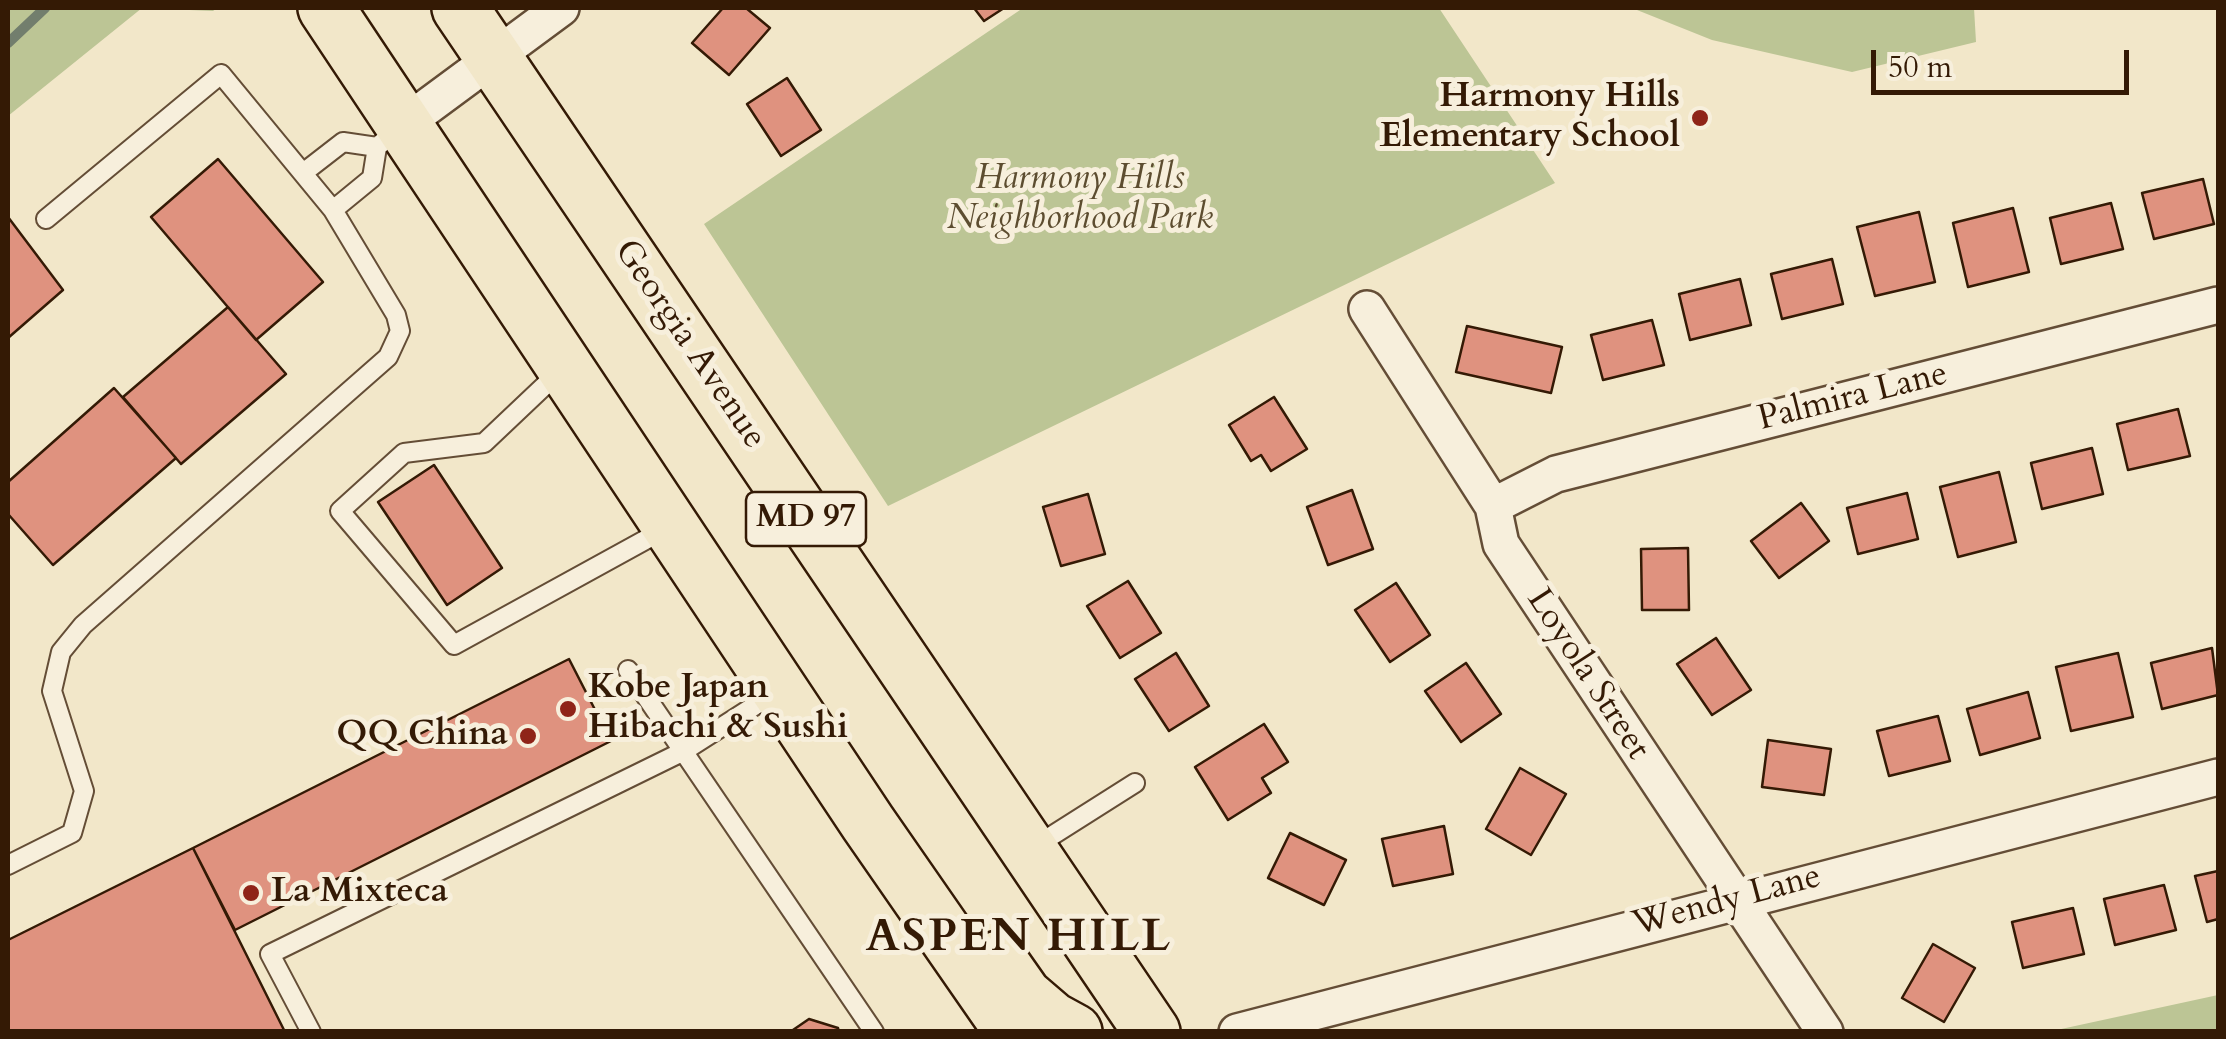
<!DOCTYPE html>
<style>
body{margin:0}
#map{position:relative;width:2226px;height:1039px;overflow:hidden;background:#f2e7c9;font-family:Cardo,serif}
canvas{display:block}
.frame{position:absolute;inset:0;border:10px solid #341a05;pointer-events:none}
.scale{position:absolute;left:1871px;top:50px;width:258px;height:45px;box-sizing:border-box;border:5px solid #341a05;border-top:0;padding-left:12px;font-size:30px;line-height:35px;white-space:nowrap;color:#341a05;-webkit-text-stroke:8px #f7efdc;paint-order:stroke}
</style>
<div id="map">
<canvas width="2226" height="1039"></canvas>
<div class="frame"></div>
<div class="scale">50 m</div>
</div>
<script>
const g = document.querySelector('canvas').getContext('2d');
g.lineJoin = 'round';
function fillPath(path, color) {
  g.fillStyle = color;
  g.fill(path, 'evenodd');
}
function shape(rows) {
  const path = new Path2D();
  for (const r of rows) {
    path.moveTo(r[0], r[1]);
    for (let i = 2; i < r.length; i += 2) path.lineTo(r[i], r[i + 1]);
  }
  return path;
}
function stroke(path, color, width, dash) {
  g.strokeStyle = color;
  g.lineWidth = width;
  g.lineCap = dash ? 'butt' : 'round';
  g.setLineDash(dash || []);
  g.stroke(path);
}
function write(font, color, halo, rows, align = 'center') {
  g.font = font + ' Cardo,serif';
  g.lineWidth = 10;
  g.setLineDash([]);
  g.textBaseline = 'middle';
  g.strokeStyle = halo;
  g.fillStyle = color;
  for (const [text, x, y, turn = 0] of rows) {
    g.save();
    g.translate(x, y);
    g.rotate((+turn || 0) * Math.PI / 180);
    g.textAlign = isNaN(turn) ? turn : align;
    if (halo) g.strokeText(text, 0, 0);
    g.fillText(text, 0, 0);
    g.restore();
  }
}
const green = shape([
 [8,8,217,8,213,11,142,8,8,116],
 [1023,8,1439,8,1555,183,888,506,704,224],
 [1632,8,1974,8,1976,42,1852,72,1712,40],
 [2218,995,2218,1031,2052,1031]
]);
const stream = shape([
 [8,43,45,8]
]);
const building = shape([
 [723,8,746,8,770,28,729,75,692,43,723,8],
 [974,8,1004,8,984,21,974,8],
 [787,78,821,130,781,156,747,104,787,78],
 [218,159,323,282,256,340,151,217,218,159],
 [2203,179,2214,224,2154,239,2142,193,2203,179],
 [2111,203,2123,249,2061,264,2050,218,2111,203],
 [2013,208,2029,272,1968,287,1953,223,2013,208],
 [1919,212,1935,282,1875,296,1857,227,1919,212],
 [8,217,63,290,8,338,8,217],
 [1832,259,1843,304,1782,319,1771,274,1832,259],
 [1740,279,1751,325,1690,340,1679,294,1740,279],
 [228,307,286,374,181,464,123,397,228,307],
 [1652,320,1664,365,1603,380,1591,335,1652,320],
 [1467,326,1562,347,1551,393,1456,372,1467,326],
 [114,388,176,458,53,565,8,514,8,482,114,388],
 [1274,397,1307,449,1271,471,1261,455,1251,461,1229,425,1274,397],
 [2178,409,2190,456,2128,470,2117,424,2178,409],
 [2092,448,2103,494,2042,509,2031,463,2092,448],
 [434,465,502,568,447,605,378,502,434,465],
 [1999,472,2016,542,1958,557,1940,487,1999,472],
 [1352,490,1373,549,1328,565,1307,507,1352,490],
 [1907,493,1918,539,1858,554,1847,508,1907,493],
 [1088,494,1105,554,1061,566,1043,507,1088,494],
 [1801,503,1829,541,1779,578,1751,541,1801,503],
 [1688,548,1689,610,1642,610,1641,549,1688,548],
 [1128,581,1161,633,1120,658,1087,606,1128,581],
 [1396,583,1430,635,1390,662,1355,610,1396,583],
 [1716,638,1751,690,1712,715,1677,664,1716,638],
 [2212,648,2218,695,2162,709,2151,663,2212,648],
 [1176,653,1209,706,1169,731,1135,679,1176,653],
 [2118,653,2133,717,2071,731,2056,667,2118,653],
 [569,659,611,741,235,930,193,848,569,659],
 [1466,663,1501,714,1461,742,1425,691,1466,663],
 [2028,692,2040,738,1980,755,1967,709,2028,692],
 [1938,716,1950,761,1889,776,1877,731,1938,716],
 [1264,724,1288,762,1262,778,1271,793,1228,820,1195,767,1264,724],
 [1768,740,1831,749,1824,795,1762,787,1768,740],
 [1520,768,1566,794,1531,855,1486,829,1520,768],
 [1444,826,1453,874,1393,886,1382,839,1444,826],
 [1290,833,1346,860,1324,905,1268,878,1290,833],
 [193,848,285,1032,8,1032,8,940,193,848],
 [2218,871,2218,919,2207,922,2195,876,2218,871],
 [2164,885,2176,930,2115,945,2104,899,2164,885],
 [2073,908,2084,954,2023,968,2012,922,2073,908],
 [1933,944,1975,968,1944,1022,1902,998,1933,944],
 [809,1019,838,1028,839,1032,790,1032,809,1019]
]);
const lane = shape([
 [303,173,343,142,377,147],
 [333,210,372,178,377,147,400,127],
 [559,372,484,443,404,453,340,511,454,645,667,528],
 [628,670,874,1032],
 [1034,847,1135,783],
 [8,865,72,833,84,791,52,691,61,652,83,625,388,357,400,331,396,315,333,210,221,74,46,219],
 [311,1032,270,954,684,751,773,694]
]);
const street = shape([
 [404,124,561,8],
 [1367,309,1493,506,1501,544,1825,1032],
 [1493,506,1556,474,2218,305],
 [1237,1032,2218,777]
]);
const primary = shape([
 [326,8,868,823,1013,1032],
 [460,8,1152,1032],
 [998,959,1024,996,1052,1020,1074,1032]
]);
const markers = [
 [1700,118,10,"#8f2418"],
 [568,709,10,"#8f2418"],
 [528,736,10,"#8f2418"],
 [251,893,10,"#8f2418"]
];
const shields = [
 [806,519,120]
];
const shieldNames = [
 ["MD 97",806,519]
];
const poiNames = [
 ["Harmony Hills",1680,98],
 ["Elementary School",1680,138],
 ["Kobe Japan",588,689,"left"],
 ["Hibachi & Sushi",588,729,"left"],
 ["QQ China",508,736],
 ["La Mixteca",271,893,"left"]
];
const parkNames = [
 ["Harmony Hills",1080,180],
 ["Neighborhood Park",1080,220]
];
const streetNames = [
 ["Georgia Avenue",689,345,56],
 ["Palmira Lane",1853,398,-14],
 ["Loyola Street",1587,675,57],
 ["Wendy Lane",1727,902,-15]
];
const districtNames = [
 ["ASPEN HILL",1019,940]
];
fillPath(green, '#bcc595');
stroke(stream, '#727e6d', 10);
fillPath(building, '#df927f');
stroke(building, '#341a05', 2.5);
stroke(lane, '#644d36', 22);
stroke(street, '#644d36', 40);
stroke(primary, '#341a05', 60);
stroke(lane, '#f7efdc', 18);
stroke(street, '#f7efdc', 35);
stroke(primary, '#f2e7c9', 55);
for (const [x, y, r, color] of markers) {
  const dot = new Path2D();
  dot.arc(x, y, r, 0, 2 * Math.PI);
  g.fillStyle = color;
  g.fill(dot);
  stroke(dot, '#f7efdc', 4);
}
for (const [x, y, w] of shields) {
  const box = new Path2D();
  box.roundRect(x - w / 2, y - 27, w, 54, 8);
  g.fillStyle = '#f7efdc';
  g.fill(box);
  stroke(box, '#341a05', 2.5);
}
write('bold 32px', '#341a05', null, shieldNames);
write('bold 35px', '#341a05', '#f7efdc', poiNames, 'right');
write('italic 35px', '#5d4d30', '#f7efdc', parkNames);
write('35px', '#341a05', '#f7efdc', streetNames);
g.letterSpacing = '2.5px';
write('bold 45px', '#341a05', '#f7efdc', districtNames);
g.letterSpacing = '0px';
</script>
